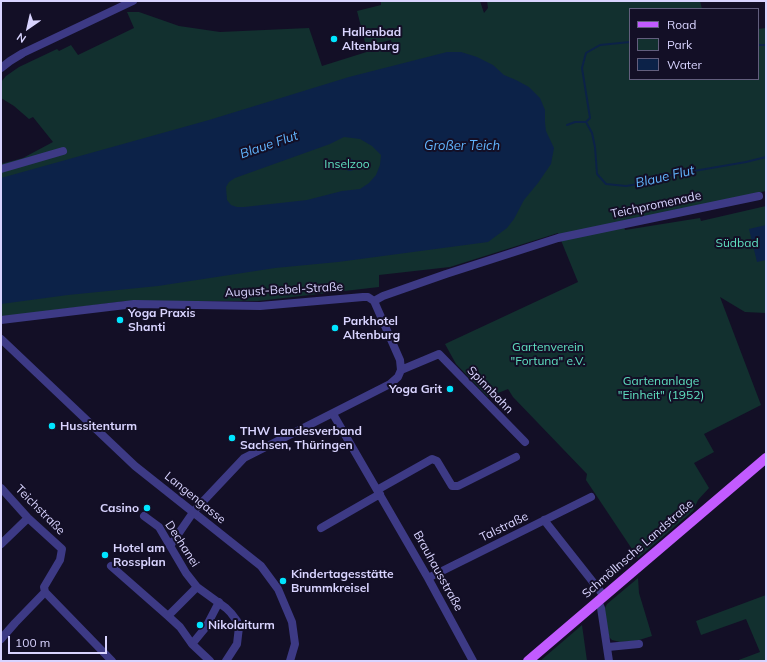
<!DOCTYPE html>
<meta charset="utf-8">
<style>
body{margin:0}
#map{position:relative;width:767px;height:662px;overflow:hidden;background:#130f26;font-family:Mulish,sans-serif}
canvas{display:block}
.frame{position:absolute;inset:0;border:2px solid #d9d4ff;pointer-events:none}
.legend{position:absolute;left:629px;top:8px;width:130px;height:72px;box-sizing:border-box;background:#130f26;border:1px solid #625e7d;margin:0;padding:5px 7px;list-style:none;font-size:12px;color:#d9d4ff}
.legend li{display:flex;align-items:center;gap:8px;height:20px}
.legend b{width:20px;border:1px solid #625e7d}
.north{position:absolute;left:8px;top:8px;width:40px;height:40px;-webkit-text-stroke:3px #130f26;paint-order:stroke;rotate:214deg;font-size:11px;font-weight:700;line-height:16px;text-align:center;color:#d9d4ff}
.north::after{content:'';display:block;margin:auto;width:14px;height:18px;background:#d9d4ff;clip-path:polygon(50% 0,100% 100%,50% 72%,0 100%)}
.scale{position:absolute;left:8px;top:636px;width:99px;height:18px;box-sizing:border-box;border:2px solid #d9d4ff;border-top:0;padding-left:5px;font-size:12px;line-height:14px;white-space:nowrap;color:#d9d4ff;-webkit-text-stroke:3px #130f26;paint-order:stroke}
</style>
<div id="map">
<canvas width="767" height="662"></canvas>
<div class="frame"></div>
<ul class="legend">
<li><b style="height:5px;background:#c25bff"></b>Road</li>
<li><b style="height:11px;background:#12302f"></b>Park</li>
<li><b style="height:11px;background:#0c2248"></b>Water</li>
</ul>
<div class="north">N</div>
<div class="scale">100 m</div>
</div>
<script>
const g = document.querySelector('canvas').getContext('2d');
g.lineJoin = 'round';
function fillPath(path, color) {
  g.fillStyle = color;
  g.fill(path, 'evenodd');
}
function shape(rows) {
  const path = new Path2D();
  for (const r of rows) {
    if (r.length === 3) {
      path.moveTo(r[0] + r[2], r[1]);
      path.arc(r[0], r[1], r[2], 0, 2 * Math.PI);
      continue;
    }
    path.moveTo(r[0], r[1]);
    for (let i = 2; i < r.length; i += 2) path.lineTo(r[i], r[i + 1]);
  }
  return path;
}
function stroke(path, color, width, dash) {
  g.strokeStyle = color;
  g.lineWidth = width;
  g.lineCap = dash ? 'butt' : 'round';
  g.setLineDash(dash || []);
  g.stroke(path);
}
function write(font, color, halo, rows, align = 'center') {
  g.font = font + ' Mulish,sans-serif';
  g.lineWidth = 4;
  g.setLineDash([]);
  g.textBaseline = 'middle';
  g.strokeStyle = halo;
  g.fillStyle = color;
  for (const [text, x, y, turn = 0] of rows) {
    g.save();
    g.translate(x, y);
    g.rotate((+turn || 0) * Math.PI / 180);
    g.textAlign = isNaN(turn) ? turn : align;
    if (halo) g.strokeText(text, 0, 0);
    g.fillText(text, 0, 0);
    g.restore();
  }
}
const green = shape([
 [381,1,480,1,484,13,488,8,487,1,700,1,702,9,630,9,630,79,758,79,758,29,766,28,766,191,623,222,625,230,700,218,701,221,766,206,766,313,745,312,720,297,761,405,704,434,714,452,694,463,709,488,698,500,693,511,638,558,586,480,587,474,513,397,508,389,488,397,456,364,445,344,578,282,558,233,450,267,379,275,379,287,258,301,126,301,1,317,1,164,23,158,53,142,33,117,29,119,14,106,1,98,1,82,6,76,19,67,57,49,59,51,71,45,78,55,134,28,127,12,139,12,179,26,220,32,309,28,322,66,392,44,391,40,366,46,357,11,381,5],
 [638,578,639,593,652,636,636,641,620,642,612,640,609,637,604,610,607,604],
 [766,595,766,661,736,661,760,652,746,619,701,635,696,621],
 [582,625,587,661,540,661]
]);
const water = shape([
 [447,52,461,52,477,57,493,65,504,75,516,80,529,87,540,98,545,110,545,122,546,131,554,148,551,164,538,183,524,200,514,219,507,228,488,242,338,262,275,268,158,286,68,295,1,304,1,178,209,120,349,77],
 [344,137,360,139,372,146,381,155,380,165,376,175,369,183,360,189,342,191,307,200,244,207,237,207,231,205,227,200,226,187,229,182,235,178,330,144],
 [350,165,6],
 [766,225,766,260,757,262,749,229]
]);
const stream = shape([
 [758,45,766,45],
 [586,122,590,118,582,68,586,53,600,45,630,42],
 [567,125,575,122,586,122,592,133,595,147,597,174,606,184,626,186,651,182,671,175,746,162,766,157]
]);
const minor = shape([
 [1,68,10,61,23,53,133,1],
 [1,169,63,151],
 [374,301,383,296,446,274,558,238,759,196],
 [1,320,134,304,260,306,363,297,368,297,374,301],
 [1,339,135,466,261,566,278,589,292,622,295,644,290,661],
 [401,370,439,354,525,442],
 [333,414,428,578,473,661],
 [1,488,28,518,62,549,60,560,44,587,45,592],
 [377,490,432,459,437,461,452,486,458,486,516,457],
 [144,516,159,527,186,573,197,587],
 [544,520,604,596],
 [321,528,380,494],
 [1,544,28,518],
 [170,546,194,511,244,458,390,384,398,377,401,370,400,360,374,301],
 [111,566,168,616],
 [428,578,591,497],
 [45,592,112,661],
 [598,601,601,608,609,661],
 [1,639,15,623,45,592],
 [192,644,206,627,219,602],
 [608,647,639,644],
 [210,661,192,644,180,627,168,616,197,587,226,608,231,613,237,621,239,627,237,644,226,661]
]);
const major = shape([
 [528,661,766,458]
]);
const markers = [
 [334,39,4,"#00e5ff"],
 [120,320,4,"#00e5ff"],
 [335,328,4,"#00e5ff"],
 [450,389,4,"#00e5ff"],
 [52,426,4,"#00e5ff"],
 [232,438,4,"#00e5ff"],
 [147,508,4,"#00e5ff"],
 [105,555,4,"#00e5ff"],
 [283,581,4,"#00e5ff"],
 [200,625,4,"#00e5ff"]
];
const poiNames = [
 ["Hallenbad",342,32],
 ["Altenburg",342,46],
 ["Yoga Praxis",128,313],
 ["Shanti",128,327],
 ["Parkhotel",343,321],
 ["Altenburg",343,335],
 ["Yoga Grit",442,389,"right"],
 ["Hussitenturm",60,426],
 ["THW Landesverband",240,431],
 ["Sachsen, Thüringen",240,445],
 ["Casino",139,508,"right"],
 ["Hotel am",113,548],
 ["Rossplan",113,562],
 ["Kindertagesstätte",291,574],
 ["Brummkreisel",291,588],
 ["Nikolaiturm",208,625]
];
const parkNames = [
 ["Inselzoo",347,164],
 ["Südbad",737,243],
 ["Gartenverein",548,347],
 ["\"Fortuna\" e.V.",548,361],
 ["Gartenanlage",661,381],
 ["\"Einheit\" (1952)",661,395]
];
const streetNames = [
 ["Teichpromenade",656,205,-12],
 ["August-Bebel-Straße",284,290,-3],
 ["Spinnbahn",490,390,46],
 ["Langengasse",195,498,39],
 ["Teichstraße",40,510,45],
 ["Talstraße",504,527,-26],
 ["Dechanei",182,544,57],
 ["Schmöllnsche Landstraße",638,549,-41],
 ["Brauhausstraße",438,571,61]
];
const waterNames = [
 ["Blaue Flut",269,145,-19],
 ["Großer Teich",462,146],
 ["Blaue Flut",665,177,-13]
];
fillPath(green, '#12302f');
fillPath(water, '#0c2248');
stroke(stream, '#0c2248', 2);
stroke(minor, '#3d3a85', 8);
stroke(major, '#c25bff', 10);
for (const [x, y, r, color] of markers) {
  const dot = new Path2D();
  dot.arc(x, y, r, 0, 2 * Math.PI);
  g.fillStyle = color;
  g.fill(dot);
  stroke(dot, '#130f26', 1.5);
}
write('bold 12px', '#d9d4ff', '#130f26', poiNames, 'left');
write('12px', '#5fe0c0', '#130f26', parkNames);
write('12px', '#d9d4ff', '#130f26', streetNames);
write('italic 13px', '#62b6ff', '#130f26', waterNames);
</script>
